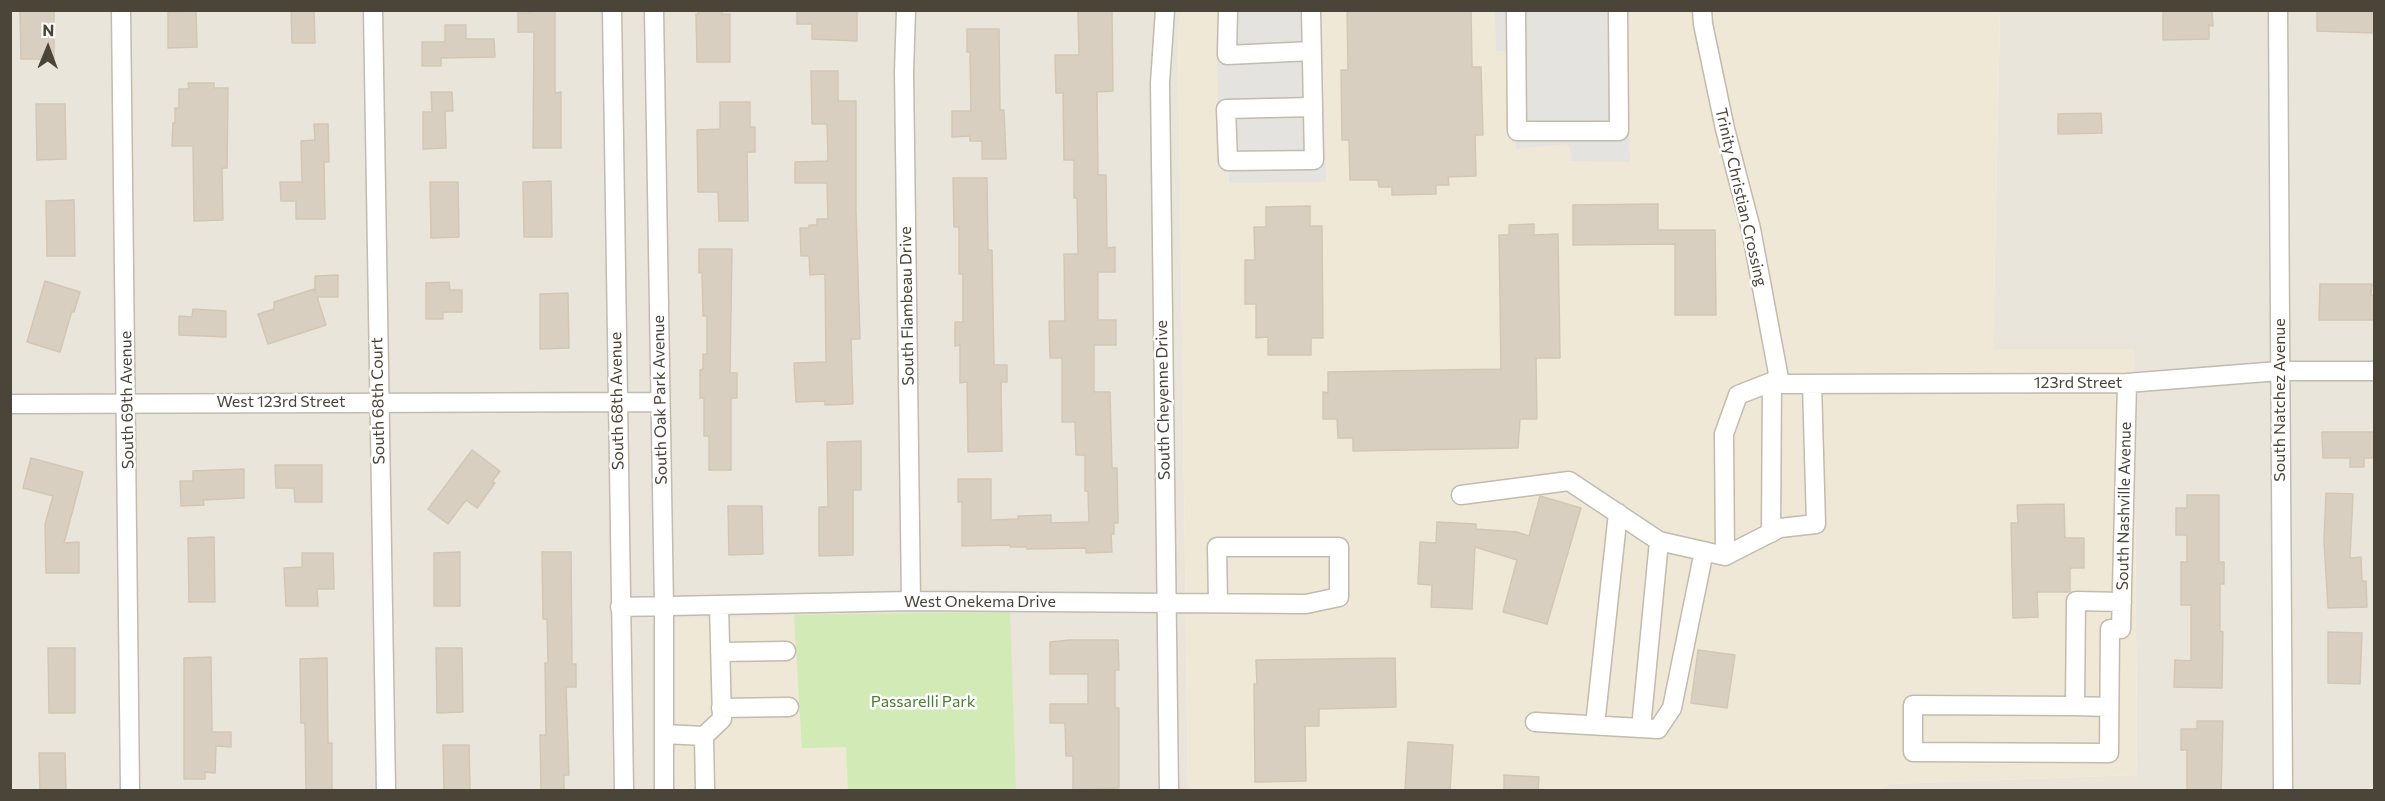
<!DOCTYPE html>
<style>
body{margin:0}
#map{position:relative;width:2385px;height:801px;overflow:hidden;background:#f6f3ec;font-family:Commissioner,sans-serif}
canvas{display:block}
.frame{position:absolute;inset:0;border:12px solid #4b4439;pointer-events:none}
.north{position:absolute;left:18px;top:18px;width:60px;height:60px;-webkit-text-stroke:4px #fff;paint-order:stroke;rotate:1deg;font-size:16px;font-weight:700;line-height:24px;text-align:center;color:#4b4439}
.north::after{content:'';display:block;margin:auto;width:21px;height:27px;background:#4b4439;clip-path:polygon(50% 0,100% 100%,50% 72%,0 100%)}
</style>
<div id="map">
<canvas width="2385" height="801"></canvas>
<div class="frame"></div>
<div class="north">N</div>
</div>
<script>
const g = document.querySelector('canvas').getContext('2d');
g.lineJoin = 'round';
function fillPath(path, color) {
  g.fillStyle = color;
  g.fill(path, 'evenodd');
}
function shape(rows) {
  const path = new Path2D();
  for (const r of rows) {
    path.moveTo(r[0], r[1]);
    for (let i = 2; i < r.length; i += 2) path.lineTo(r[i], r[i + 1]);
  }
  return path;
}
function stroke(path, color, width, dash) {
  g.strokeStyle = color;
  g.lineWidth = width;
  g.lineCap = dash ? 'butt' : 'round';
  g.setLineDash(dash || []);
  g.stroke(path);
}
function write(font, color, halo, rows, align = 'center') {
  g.font = font + ' Commissioner,sans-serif';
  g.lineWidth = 5;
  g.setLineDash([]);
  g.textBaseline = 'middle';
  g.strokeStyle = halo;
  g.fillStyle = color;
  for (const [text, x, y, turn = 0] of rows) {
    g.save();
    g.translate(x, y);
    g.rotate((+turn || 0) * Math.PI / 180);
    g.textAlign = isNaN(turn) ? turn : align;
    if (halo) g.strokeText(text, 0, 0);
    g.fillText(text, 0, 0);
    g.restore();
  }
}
const residential = shape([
 [10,11,1182,11,1178,28,1188,790,11,790],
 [2000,11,2374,11,2374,790,1880,790,1889,784,2137,775,2134,349,1993,349]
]);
const education = shape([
 [1182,11,2000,11,1993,349,2134,349,2137,775,1889,784,1880,790,1188,790,1178,28],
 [794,615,802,748,847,747,848,790,675,790,673,619]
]);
const green = shape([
 [1010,612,1016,790,848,790,846,747,802,748,794,615]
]);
const parking = shape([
 [1221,11,1321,11,1326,182,1229,183,1229,172,1221,172,1216,41],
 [1495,11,1626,11,1630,162,1571,161,1570,148,1566,144,1516,149,1516,142,1506,125,1506,75,1512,51,1496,51]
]);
const building = shape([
 [54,10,54,59,21,59,20,11,54,10],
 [291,10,314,10,315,43,292,43,291,10],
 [531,10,555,10,555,93,561,92,561,148,533,148,534,32,518,32,518,13,531,13,531,10],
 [698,10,722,10,722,14,730,14,730,62,697,62,696,14,698,14,698,10],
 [797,10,857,11,857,41,812,39,812,24,797,24,797,10],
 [1078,10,1112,10,1113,91,1097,92,1098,175,1106,175,1107,248,1115,247,1115,272,1098,272,1098,320,1116,320,1116,345,1094,345,1094,392,1110,392,1112,468,1117,468,1118,523,1114,523,1114,534,1111,534,1112,552,1086,553,1086,548,1027,549,1027,547,1010,547,1010,545,962,546,962,502,958,502,958,479,991,479,991,520,1018,519,1018,516,1051,515,1051,523,1089,522,1088,491,1085,491,1085,455,1076,455,1075,422,1062,422,1062,358,1050,358,1049,321,1065,321,1064,254,1078,254,1077,198,1074,198,1074,160,1064,160,1063,93,1056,93,1055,55,1079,55,1078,10],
 [1347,10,1471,10,1472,67,1481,67,1483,135,1475,135,1476,176,1448,177,1449,185,1436,185,1436,194,1392,195,1392,187,1379,187,1378,180,1350,180,1349,140,1342,140,1341,70,1348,70,1347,10],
 [2163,10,2212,10,2213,26,2209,25,2209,39,2163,40,2163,10],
 [2317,10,2372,10,2372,33,2317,31,2317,10],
 [196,11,197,47,168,48,168,12,196,11],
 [445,25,466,25,466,39,494,39,495,57,441,58,441,66,422,66,422,42,445,42,445,25],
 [967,29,999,29,1000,110,1004,110,1006,159,982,159,982,141,970,141,970,136,952,137,952,111,971,111,970,52,967,52,967,29],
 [811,71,838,71,838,101,856,101,856,211,860,339,851,339,853,404,825,405,825,401,796,402,794,363,826,362,825,274,810,275,809,256,801,256,800,228,809,228,809,225,817,225,817,219,828,219,827,183,795,183,795,162,827,161,828,158,827,124,812,124,811,71],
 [188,83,214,83,214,88,228,88,227,168,222,168,223,220,194,221,193,146,172,146,173,123,175,123,175,108,179,108,179,89,189,89,188,83],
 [431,92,452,92,453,111,445,111,446,148,423,149,423,112,432,112,431,92],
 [720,102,750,102,750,127,755,127,755,152,747,152,748,221,719,221,718,192,698,192,697,130,720,129,720,102],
 [36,104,65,104,66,159,37,160,36,104],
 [2101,113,2102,133,2058,134,2058,114,2101,113],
 [314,124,328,124,329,162,324,162,325,219,296,219,296,201,281,201,280,182,302,182,301,141,315,140,314,124],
 [953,178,987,178,988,250,992,250,994,365,1007,365,1007,382,1001,382,1002,451,968,452,967,382,960,383,960,345,955,346,955,322,963,322,963,274,959,274,959,227,954,227,953,178],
 [551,181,552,237,524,237,523,182,551,181],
 [430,182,458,182,459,237,431,238,430,182],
 [74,200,75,256,47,256,46,201,74,200],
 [1658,204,1658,230,1715,230,1716,315,1675,315,1675,244,1573,245,1573,205,1658,204],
 [1310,206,1310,226,1322,226,1323,338,1311,338,1311,355,1268,355,1268,337,1256,338,1256,304,1245,304,1245,260,1255,260,1254,227,1266,227,1266,207,1310,206],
 [1534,224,1534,235,1558,234,1560,358,1536,358,1537,419,1520,419,1518,448,1353,451,1353,438,1338,438,1337,419,1323,419,1323,392,1328,393,1328,372,1501,369,1499,235,1509,235,1509,225,1534,224],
 [699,249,732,249,730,373,737,373,737,398,731,398,731,470,709,470,709,436,704,436,704,398,700,398,700,370,703,369,703,354,707,354,707,316,703,316,702,272,699,273,699,249],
 [338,275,338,297,317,297,326,325,268,344,258,314,274,309,274,302,314,289,315,293,315,276,338,275],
 [45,281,80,292,74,312,72,311,60,352,27,342,45,281],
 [449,282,450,290,462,290,462,312,443,312,443,319,426,319,426,283,449,282],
 [2320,284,2372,284,2371,295,2374,295,2374,320,2319,320,2320,284],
 [568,293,569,348,540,349,540,294,568,293],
 [193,309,226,311,226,337,179,335,179,316,192,317,193,309],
 [2322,432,2374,432,2374,458,2364,458,2364,467,2350,467,2350,458,2323,458,2322,432],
 [861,441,861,490,853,490,853,555,819,556,819,507,828,507,827,442,861,441],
 [472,450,500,471,492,482,495,483,477,508,466,500,448,524,428,509,472,450],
 [31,458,83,472,64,543,79,542,79,573,46,573,45,524,53,496,23,488,31,458],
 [275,465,322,465,322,502,295,502,294,488,276,488,275,465],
 [244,469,244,498,203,500,204,505,181,506,180,481,193,481,193,471,244,469],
 [2326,493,2353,494,2350,558,2361,557,2362,581,2366,581,2367,607,2328,608,2324,541,2326,493],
 [2187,495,2219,495,2219,562,2224,562,2224,584,2220,584,2220,631,2223,632,2222,688,2174,687,2175,660,2191,661,2191,605,2181,605,2181,562,2187,562,2187,535,2176,535,2176,508,2187,508,2187,495],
 [1540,496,1581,508,1547,624,1503,612,1517,560,1475,547,1472,609,1431,607,1432,585,1418,584,1420,542,1436,543,1437,522,1476,524,1476,529,1517,532,1529,536,1540,496],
 [2064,504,2065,538,2084,538,2084,568,2070,568,2070,592,2037,592,2038,617,2013,618,2011,523,2018,523,2017,505,2064,504],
 [728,506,762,506,763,554,729,555,728,506],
 [214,537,215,602,189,602,188,538,214,537],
 [460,552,460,606,434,606,434,553,460,552],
 [542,552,571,552,572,664,576,664,576,687,566,687,569,775,564,775,564,790,541,790,540,735,546,735,545,663,548,663,547,619,543,619,542,552],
 [302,553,333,553,334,589,317,589,318,606,286,606,284,568,302,567,302,553],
 [2328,632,2362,633,2360,684,2328,683,2328,632],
 [1069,640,1118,640,1119,670,1115,670,1115,708,1119,708,1119,788,1073,790,1073,756,1066,756,1065,723,1050,723,1050,704,1088,704,1088,674,1050,674,1050,642,1069,640],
 [48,648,75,648,75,713,49,713,48,648],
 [436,648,462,648,463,712,437,713,436,648],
 [1698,650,1735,655,1727,708,1691,703,1698,650],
 [211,657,212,732,231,732,231,747,216,746,215,773,205,772,205,779,184,779,184,658,211,657],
 [327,658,328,743,332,743,332,790,306,790,305,723,301,723,300,659,327,658],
 [1395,658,1396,707,1319,709,1319,726,1305,726,1306,781,1255,782,1254,684,1257,684,1256,660,1395,658],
 [2197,721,2223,721,2221,790,2187,790,2187,750,2181,750,2181,729,2197,729,2197,721],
 [1408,742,1453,745,1450,790,1405,790,1408,742],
 [443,745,469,745,470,790,444,790,443,745],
 [39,753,65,753,66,790,40,790,39,753],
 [1504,775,1539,777,1538,790,1504,790,1504,775]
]);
const minor = shape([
 [121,10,130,790],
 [373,10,386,790],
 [612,10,624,790],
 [654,10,664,606,664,790],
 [906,10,904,72,911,601],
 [1165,10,1160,83,1169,790],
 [1228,10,1227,55,1312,51],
 [1311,10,1314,160,1228,161,1226,109,1313,107],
 [1516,10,1517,131,1619,131,1618,10],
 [1702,10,1703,24,1725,129,1751,229,1780,384,2127,383,2279,371,2374,371],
 [2278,10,2283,790],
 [10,404,660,402],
 [1461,495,1569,481,1659,541,1725,556,1780,528,1816,524,1812,384],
 [1771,533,1772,382],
 [1725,556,1724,434,1738,395,1779,379],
 [2122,602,2076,601,2075,706,1913,705,1913,752,2109,753,2110,629,2121,629,2127,383],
 [620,607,911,601,1306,604,1339,597,1339,547,1217,547,1218,602],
 [720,652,786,651],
 [2075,706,2109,707],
 [721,708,789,707],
 [1535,722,1658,729,1672,708,1704,551],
 [1595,725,1618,513],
 [1641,728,1659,541],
 [664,734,704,736,705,790],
 [704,736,722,719,719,605]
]);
const streetNames = [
 ["Trinity Christian Crossing",1741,197,77],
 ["South Flambeau Drive",907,306,-91],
 ["123rd Street",2078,383],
 ["South 69th Avenue",127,400,-91],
 ["South Oak Park Avenue",660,400,-91],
 ["South Cheyenne Drive",1163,400,-91],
 ["South Natchez Avenue",2280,400,-90],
 ["South 68th Court",378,401,-91],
 ["South 68th Avenue",617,401,-91],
 ["West 123rd Street",281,402],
 ["South Nashville Avenue",2124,506,-89],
 ["West Onekema Drive",980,602]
];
const parkNames = [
 ["Passarelli Park",923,702]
];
fillPath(residential, '#eae5da');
fillPath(education, '#efe8d6');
fillPath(green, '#d2eab5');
fillPath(parking, '#e5e3e0');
fillPath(building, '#d8cfc1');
stroke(building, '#d3c7b4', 1.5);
stroke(minor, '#c2bbae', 21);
stroke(minor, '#fff', 18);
write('16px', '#4b4439', '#fff', streetNames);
write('16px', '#4a7f2a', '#fff', parkNames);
</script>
